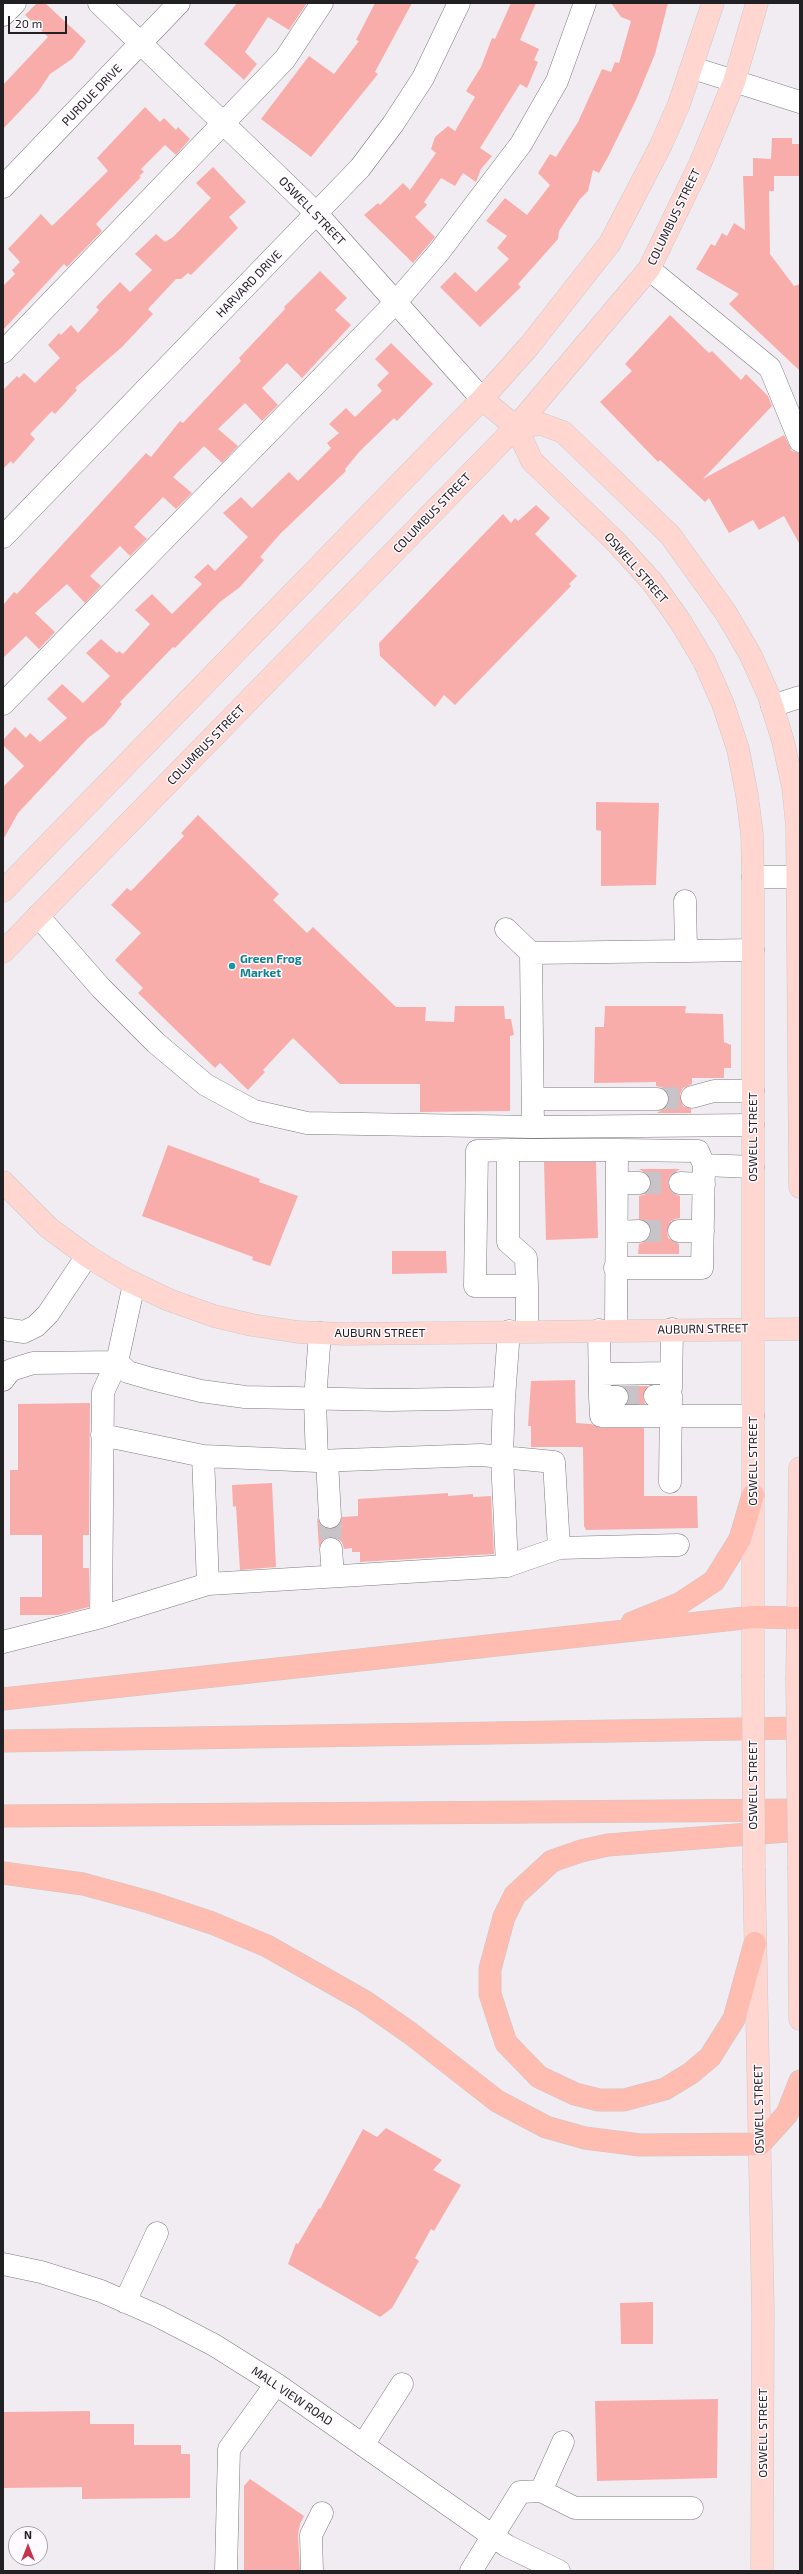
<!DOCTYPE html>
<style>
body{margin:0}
#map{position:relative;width:803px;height:2574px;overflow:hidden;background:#f1ecf2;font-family:"Exo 2",sans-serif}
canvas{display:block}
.frame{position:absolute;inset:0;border:4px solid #212022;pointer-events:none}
.north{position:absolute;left:8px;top:2526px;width:40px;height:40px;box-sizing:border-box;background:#fefaff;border:1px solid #a6a3a7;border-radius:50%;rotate:0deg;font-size:11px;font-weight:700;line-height:16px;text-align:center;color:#212022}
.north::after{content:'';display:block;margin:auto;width:14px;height:18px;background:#c4344d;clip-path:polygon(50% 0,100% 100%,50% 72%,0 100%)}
.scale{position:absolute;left:8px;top:16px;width:59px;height:18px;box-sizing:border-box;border:2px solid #212022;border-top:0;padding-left:5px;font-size:12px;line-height:14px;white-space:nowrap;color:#212022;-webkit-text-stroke:3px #fefaff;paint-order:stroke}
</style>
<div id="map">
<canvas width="803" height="2574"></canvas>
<div class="frame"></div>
<div class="north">N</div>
<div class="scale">20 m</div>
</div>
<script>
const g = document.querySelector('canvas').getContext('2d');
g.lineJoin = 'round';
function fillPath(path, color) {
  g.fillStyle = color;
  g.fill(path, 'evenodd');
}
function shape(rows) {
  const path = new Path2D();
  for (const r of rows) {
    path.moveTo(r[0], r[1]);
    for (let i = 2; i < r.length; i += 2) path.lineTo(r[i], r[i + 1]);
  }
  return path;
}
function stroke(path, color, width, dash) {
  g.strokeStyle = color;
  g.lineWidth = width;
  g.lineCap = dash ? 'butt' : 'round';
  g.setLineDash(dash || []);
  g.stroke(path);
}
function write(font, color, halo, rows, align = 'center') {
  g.font = font + ' "Exo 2",sans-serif';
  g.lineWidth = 3;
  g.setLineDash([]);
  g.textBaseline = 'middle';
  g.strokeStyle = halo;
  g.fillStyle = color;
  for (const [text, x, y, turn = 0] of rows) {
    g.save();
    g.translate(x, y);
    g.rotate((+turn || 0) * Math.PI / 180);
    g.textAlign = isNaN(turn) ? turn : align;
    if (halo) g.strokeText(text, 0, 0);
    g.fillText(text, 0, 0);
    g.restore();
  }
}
const building = shape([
 [37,3,45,3,86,41,72,59,50,74,38,92,3,129,3,85,48,37,25,15],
 [237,3,307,3,289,30,268,17,245,52,257,64,244,80,204,44],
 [375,3,412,3,375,72,378,74,311,157,261,119,309,56,334,74,359,41,356,40],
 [511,3,536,3,520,40,539,49,534,60,538,62,527,88,520,84,480,148,492,156,481,169,476,182,463,173,455,186,441,178,424,202,427,205,415,217,435,237,413,263,364,215,378,203,380,205,403,183,410,190,436,153,431,149,435,137,448,126,455,131,475,97,466,91,481,67,492,38,495,39],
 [611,3,668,3,655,54,636,100,609,155,599,173,593,170,588,191,580,199,559,231,558,239,518,284,521,287,480,327,440,287,455,272,476,292,509,259,497,248,507,236,486,221,505,198,527,215,550,185,538,173,550,154,556,157,578,122,602,69,611,72,615,62,619,63,631,21,621,17],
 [145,107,160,122,164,118,176,130,178,127,190,139,176,155,165,145,141,169,144,172,139,176,141,177,96,224,102,231,67,267,64,264,3,330,3,286,15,274,12,270,20,262,8,249,41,214,52,226,108,171,97,158],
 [772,138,792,138,792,144,800,144,800,176,774,176,774,191,769,191,770,254,794,286,800,284,800,371,729,304,739,294,696,269,711,244,715,246,722,233,727,236,734,223,745,230,743,176,753,176,753,158,771,159],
 [213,167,246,202,229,217,238,228,191,275,188,273,181,279,176,279,148,309,153,314,122,347,75,388,77,390,55,414,52,411,30,434,35,439,13,464,11,461,3,469,3,390,17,376,19,378,24,373,35,383,60,358,48,345,59,333,61,335,71,325,78,333,99,310,96,307,120,282,130,292,152,270,135,254,156,234,165,242,173,237,211,198,196,183],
 [320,271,347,298,335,310,351,325,302,378,287,363,262,388,278,405,262,421,245,403,218,429,238,446,222,463,204,446,173,477,192,493,176,509,163,497,134,527,147,539,130,556,120,546,90,576,101,586,85,603,67,584,35,613,55,632,39,649,26,636,3,658,3,605,14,592,17,594,146,453,151,457,180,421,183,423,241,361,239,358,285,309,284,307],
 [670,315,709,353,712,351,741,380,746,374,768,396,772,406,703,479,784,435,792,451,800,453,800,545,784,516,759,530,753,520,729,533,709,498,705,502,660,460,658,462,600,402,632,371,625,364],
 [391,343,433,384,397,421,394,418,360,451,345,469,346,471,280,534,260,557,264,560,240,587,220,602,175,648,173,647,120,702,122,704,104,726,88,738,18,813,3,840,3,787,24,766,3,745,3,740,15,727,26,738,30,733,40,742,67,718,47,699,62,684,83,703,110,676,86,653,101,639,117,653,119,651,123,654,150,624,135,610,152,594,172,614,202,584,194,577,208,564,215,571,248,537,223,513,241,497,252,508,289,472,298,481,331,448,327,443,339,433,329,424,346,408,355,417,382,391,377,385,389,373,375,359],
 [536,505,550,518,535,534,577,576,569,584,571,586,455,705,444,695,435,707,380,656,379,643,503,514,511,523,515,518,518,521],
 [596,802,659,803,656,885,601,886,601,831,596,830],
 [198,815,279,894,273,900,307,933,313,927,396,1007,426,1007,425,1021,454,1022,455,1006,504,1006,505,1019,511,1019,514,1035,510,1036,510,1111,420,1112,420,1084,340,1084,293,1038,263,1070,265,1072,248,1090,220,1063,215,1068,138,993,143,988,115,960,141,933,111,905,127,888,131,891,184,836,181,833],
 [605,1006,686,1006,685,1013,723,1014,724,1042,731,1045,731,1068,724,1068,724,1078,692,1078,692,1084,683,1088,680,1094,683,1106,691,1109,691,1113,657,1113,668,1106,669,1099,664,1088,656,1086,656,1082,594,1083,595,1027,604,1027],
 [168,1145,260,1179,259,1182,298,1196,270,1266,252,1260,253,1257,142,1216],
 [544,1162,596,1162,598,1238,546,1240],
 [639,1169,680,1169,670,1176,668,1183,673,1193,680,1196,680,1218,672,1220,667,1231,668,1238,679,1244,679,1254,638,1254,639,1244,646,1241,651,1231,649,1224,639,1219,639,1196,646,1194,651,1183,650,1176],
 [392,1251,446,1251,447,1273,392,1274],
 [575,1380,576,1423,591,1424,601,1428,644,1428,644,1496,697,1496,698,1528,586,1530,584,1526,583,1447,531,1447,531,1426,528,1426,531,1381],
 [623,1386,648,1386,643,1396,645,1404,628,1404,629,1397],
 [90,1403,89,1535,83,1535,83,1568,89,1568,89,1607,58,1615,20,1615,20,1597,42,1597,42,1535,10,1535,10,1470,18,1470,18,1404],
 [272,1483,276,1567,240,1570,236,1506,233,1507,232,1485],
 [448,1493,448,1496,473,1494,473,1497,491,1496,494,1554,360,1562,360,1552,352,1552,352,1548,344,1549,342,1542,336,1538,324,1538,319,1548,317,1518,325,1528,336,1528,342,1517,358,1516,358,1499],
 [386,2128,442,2160,433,2170,461,2185,434,2231,431,2229,415,2258,419,2261,392,2308,380,2317,288,2264,296,2243,298,2244,319,2208,320,2209,363,2129,377,2137],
 [653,2302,653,2344,621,2344,620,2303],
 [718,2399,717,2478,597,2481,595,2401],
 [90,2411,90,2424,134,2424,134,2445,181,2445,181,2454,190,2454,190,2498,82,2499,82,2487,3,2488,3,2412],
 [250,2479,304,2516,300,2524,298,2535,300,2571,244,2571,244,2486]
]);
const minorTunnel = shape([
 [657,1099,692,1097],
 [639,1183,680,1183],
 [639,1231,679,1231],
 [617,1397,655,1396],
 [330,1517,331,1549]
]);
const minor = shape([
 [99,3,317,214,482,399],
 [3,15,15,3],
 [693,68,800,102],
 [3,187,179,3],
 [649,269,770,368,800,441],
 [3,352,285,59,322,3],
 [3,537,360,168,393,124,423,78,459,3],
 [3,704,396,302,439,252,521,144,557,81,585,3],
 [772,706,800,697],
 [753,877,800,877],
 [38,916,101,988,156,1043,206,1085,254,1111,307,1123,533,1127,531,953,686,951,685,901],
 [506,929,531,953],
 [686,951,753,950],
 [692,1097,714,1091,753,1091],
 [533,1099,657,1099],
 [533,1127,753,1125],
 [508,1150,617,1150,616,1330],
 [617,1150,698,1151,704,1165,753,1167],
 [617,1183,639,1183],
 [680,1183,704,1184],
 [679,1231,703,1231],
 [617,1232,639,1231],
 [615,1268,702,1268,704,1165],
 [134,1284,117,1362,128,1372,152,1379,201,1391,245,1397,389,1400,504,1398,509,1331],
 [527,1286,475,1286,477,1151,508,1150,508,1242,526,1258,527,1286,527,1331],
 [3,1329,24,1332,36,1326,48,1314,87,1256],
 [599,1330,600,1397,617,1397],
 [600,1374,671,1373],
 [3,1380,11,1370,33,1363,117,1362,103,1392,101,1617],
 [671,1388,672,1329],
 [655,1396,671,1396,670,1482],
 [600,1397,601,1416,753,1416],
 [504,1398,502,1457,507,1566],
 [203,1456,208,1584],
 [317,1461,315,1400,320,1333],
 [327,1461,330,1517],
 [559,1548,678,1545],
 [331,1549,333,1576],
 [3,1642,101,1617,208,1584,507,1566,559,1548,554,1462,481,1455,317,1461,203,1456,102,1435],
 [3,2264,41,2272,101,2291,158,2316,214,2345,276,2384,507,2546,559,2571],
 [125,2302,157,2233],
 [363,2445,402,2384],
 [541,2491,563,2442],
 [226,2571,229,2449,276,2384],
 [312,2571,311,2535,322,2513],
 [471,2571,520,2492,541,2491,575,2508,692,2508]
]);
const major = shape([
 [482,399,516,427,532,461,617,543,653,583,680,621,704,661,723,704,738,749,747,795,752,834,753,877,753,1675],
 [516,427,541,424,563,432,670,535,726,613,750,654,769,696,783,741,793,787,797,826,800,1187],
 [3,891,482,399,530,345,610,243,661,145,679,104,713,3],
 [3,952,516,427,649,269,700,164,734,82,757,3],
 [3,1182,49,1228,87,1256,127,1280,169,1300,214,1316,252,1325,298,1332,345,1334,800,1329],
 [797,1678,800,1468],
 [799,1869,800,2019],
 [754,1871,763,2311,762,2571]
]);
const highway = shape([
 [632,1623,679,1604,714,1581,740,1539,753,1495],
 [3,1699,753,1617,800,1618],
 [3,1741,800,1728],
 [3,1816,800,1810],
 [3,1873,83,1884,149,1902,212,1923,267,1946,364,2001,410,2033,497,2101,546,2127,585,2138,640,2145,760,2144,787,2114,800,2081],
 [755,1943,734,2019,710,2057,691,2073,665,2089,624,2100,599,2100,575,2094,539,2077,506,2043,490,1994,490,1969,504,1917,515,1895,552,1861,581,1851,608,1845,800,1830]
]);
const majorBridge = shape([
 [753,1675,754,1871],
 [797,1678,799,1869]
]);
const markers = [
 [232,966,4,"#0f9aa8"]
];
const streetNames = [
 ["PURDUE DRIVE",92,95,-46],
 ["OSWELL STREET",312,211,46],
 ["COLUMBUS STREET",674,217,-64],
 ["HARVARD DRIVE",249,284,-46],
 ["COLUMBUS STREET",432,513,-46],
 ["OSWELL STREET",636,568,49],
 ["COLUMBUS STREET",206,745,-46],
 ["OSWELL STREET",753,1137,-90],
 ["AUBURN STREET",703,1329,-1],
 ["AUBURN STREET",380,1333],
 ["OSWELL STREET",753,1461,-90],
 ["OSWELL STREET",753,1785,-90],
 ["OSWELL STREET",759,2109,-91],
 ["MALL VIEW ROAD",292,2396,34],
 ["OSWELL STREET",763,2433,-90]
];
const cultureNames = [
 ["Green Frog",240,959],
 ["Market",240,973]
];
fillPath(building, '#f9adab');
stroke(minorTunnel, '#c7c3c8', 22, [22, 11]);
stroke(minor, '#7f7b80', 23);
stroke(major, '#cac9ca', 23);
stroke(highway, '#cac9ca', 23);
stroke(minor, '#fff', 22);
stroke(major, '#ffd7d0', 22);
stroke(highway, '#ffbcb0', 22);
stroke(majorBridge, '#cac9ca', 23, []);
stroke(majorBridge, '#ffd7d0', 22);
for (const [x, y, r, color] of markers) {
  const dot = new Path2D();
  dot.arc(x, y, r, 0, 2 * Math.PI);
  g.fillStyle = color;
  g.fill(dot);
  stroke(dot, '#fefaff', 1.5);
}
write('12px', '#212022', '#fefaff', streetNames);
write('bold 12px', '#0d838f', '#fefaff', cultureNames, 'left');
</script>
